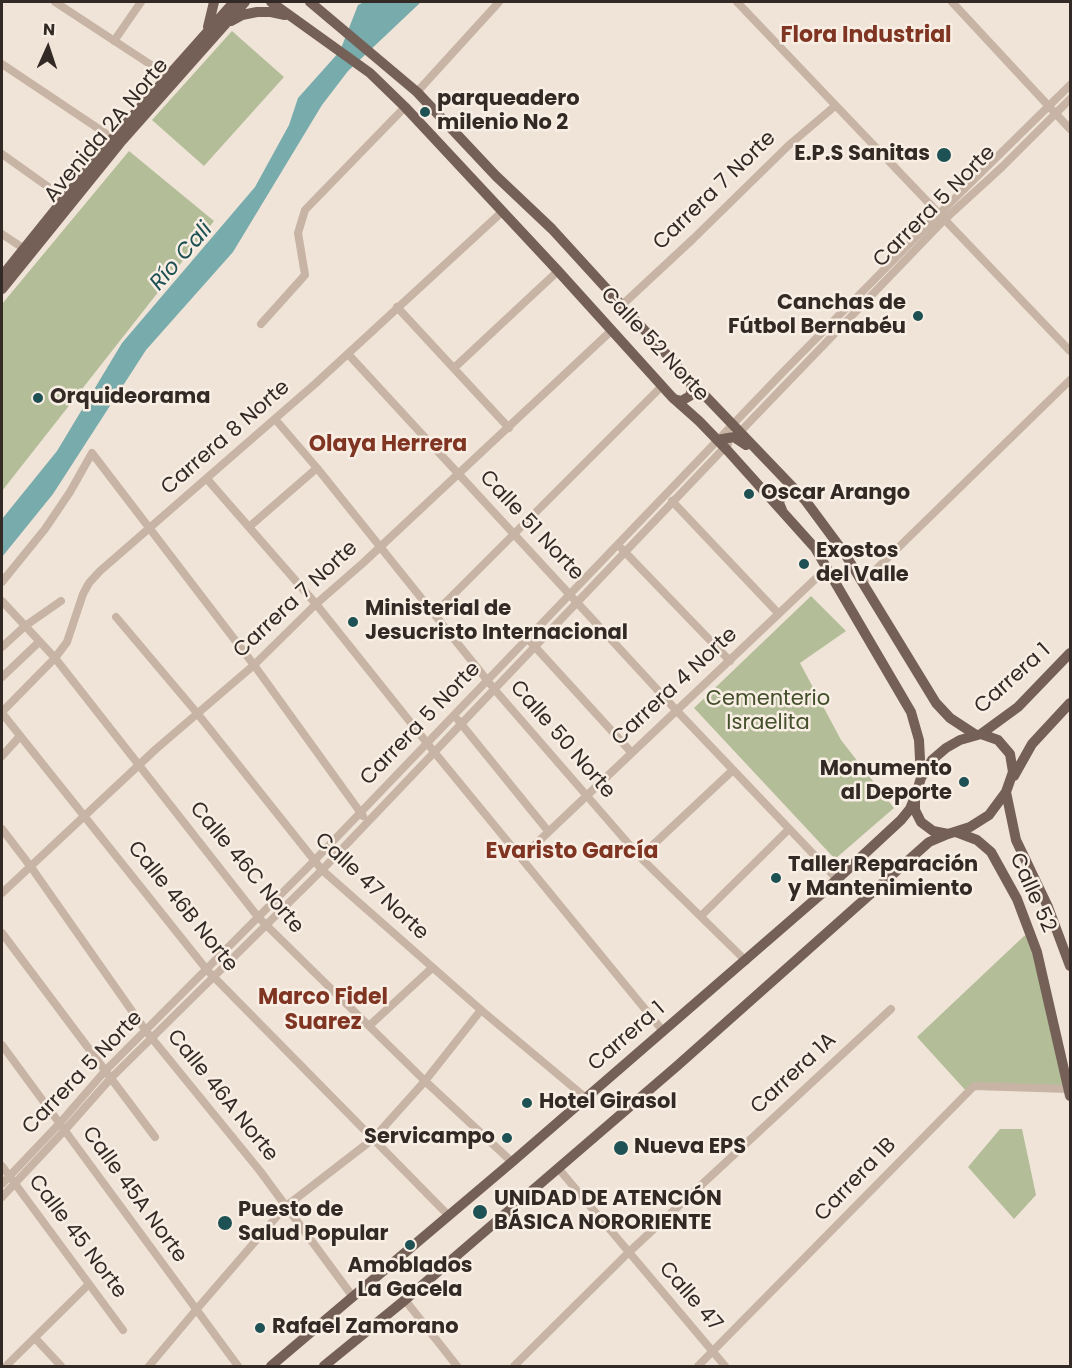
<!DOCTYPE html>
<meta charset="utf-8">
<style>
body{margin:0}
#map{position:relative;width:1072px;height:1368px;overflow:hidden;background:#f0e4d8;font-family:Poppins,sans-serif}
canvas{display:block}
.frame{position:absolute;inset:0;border:3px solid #332a26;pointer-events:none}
.north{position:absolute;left:18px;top:18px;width:60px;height:60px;-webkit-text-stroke:4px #f8eee4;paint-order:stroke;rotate:3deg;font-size:16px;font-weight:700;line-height:24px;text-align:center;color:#332a26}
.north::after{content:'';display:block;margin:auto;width:21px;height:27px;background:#332a26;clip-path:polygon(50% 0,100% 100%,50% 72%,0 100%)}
</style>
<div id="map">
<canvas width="1072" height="1368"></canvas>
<div class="frame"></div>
<div class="north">N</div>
</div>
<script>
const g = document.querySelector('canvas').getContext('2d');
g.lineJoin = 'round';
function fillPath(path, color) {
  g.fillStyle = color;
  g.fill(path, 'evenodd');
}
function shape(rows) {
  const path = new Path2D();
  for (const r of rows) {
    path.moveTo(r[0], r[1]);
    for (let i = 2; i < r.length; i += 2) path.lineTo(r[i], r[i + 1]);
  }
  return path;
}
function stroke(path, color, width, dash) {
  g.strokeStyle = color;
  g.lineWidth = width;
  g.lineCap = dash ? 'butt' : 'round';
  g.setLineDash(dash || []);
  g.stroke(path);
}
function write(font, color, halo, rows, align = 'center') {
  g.font = font + ' Poppins,sans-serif';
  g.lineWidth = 5;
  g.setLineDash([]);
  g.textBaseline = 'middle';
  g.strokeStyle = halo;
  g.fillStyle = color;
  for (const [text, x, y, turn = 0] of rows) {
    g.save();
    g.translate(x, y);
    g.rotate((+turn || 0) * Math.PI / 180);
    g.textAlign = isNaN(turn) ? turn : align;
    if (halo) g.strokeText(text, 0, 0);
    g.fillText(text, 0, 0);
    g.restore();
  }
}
const green = shape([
 [232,31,284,77,204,166,152,120],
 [129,151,214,221,2,491,2,304],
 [811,596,846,631,800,663,841,740,894,808,835,859,694,708],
 [1031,933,1069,1089,974,1086,967,1092,917,1037,1024,936],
 [1000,1129,1022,1129,1036,1195,1014,1219,968,1167]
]);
const water = shape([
 [364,2,421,2,348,71,322,105,233,252,146,350,53,494,2,557,2,519,57,451,122,343,255,187,289,125,298,98,340,51,358,5]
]);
const minor = shape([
 [55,2,171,78],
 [737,2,1070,351],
 [952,2,1070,129],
 [114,41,141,2],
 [2,64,117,141],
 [417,92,499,2],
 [2,154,68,201],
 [2,234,29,252],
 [622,305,693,239,789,145,835,106],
 [397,307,509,428],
 [261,324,305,275,298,233,305,210,405,107],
 [348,354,677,711,837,879],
 [454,368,558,271],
 [275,419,317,468,495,690,640,857,746,961],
 [737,435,944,220,1002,167,1070,99],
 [207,479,316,604,435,753,663,1031],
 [672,501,778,613],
 [249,527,317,468],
 [622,549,730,661],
 [2,582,45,529,70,492,92,453,254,665,363,816],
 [863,582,1070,380],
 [2,601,55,658,258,917,425,1081,512,1162],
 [434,614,662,386],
 [116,617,197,713,322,870,481,1010,586,1098],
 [527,638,631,752],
 [2,647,25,626,61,601],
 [2,677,39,642],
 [2,712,55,658,67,642,83,594,89,583,100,571,316,383,503,211],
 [2,713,207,970,449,1216],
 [458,720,548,831],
 [2,756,20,736],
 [2,829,31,867,146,1031,260,1171,353,1297],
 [640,857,733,770],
 [521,858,828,567],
 [2,893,156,749,254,665,316,604,363,563,612,330],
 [701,916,789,829],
 [2,933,155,1137],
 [369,1026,432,968],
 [2,1045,238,1366],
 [2,1166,123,1330],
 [558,1168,725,1366],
 [2,1184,59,1124,105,1071,313,862,786,369,939,214,1070,85],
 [2,1197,64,1131,111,1078,322,870,728,444],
 [405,1300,457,1366],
 [35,1338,61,1366],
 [6,1366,89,1284],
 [149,1366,196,1310,285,1207,373,1139,425,1081,481,1010],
 [514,1366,628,1253,891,1009],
 [698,1366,974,1086,1069,1089]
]);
const major = shape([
 [271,2,370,73,405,107,558,271,672,397,699,421,728,451,815,548,911,712,919,740,921,778],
 [310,2,417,92,496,176,552,229,689,379,805,500,845,554,936,703,950,718,976,735],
 [231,21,242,15,257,12,271,12,285,15],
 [208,27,214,2],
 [2,276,113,138,234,2],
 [2,289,120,143,245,2],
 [674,399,681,401,690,396,692,389,690,379],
 [717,440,734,437,746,445],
 [782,510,779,503,782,493,790,491,798,494],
 [981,734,998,740,1010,754,1013,772,1006,792,989,815,970,827,948,834,933,831,921,822,915,810,915,797,921,778,932,760,946,748,960,740,981,734],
 [981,734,1018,707,1070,653],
 [1014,776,1032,744,1070,703],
 [1006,792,1016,840,1048,907,1070,966],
 [956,832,977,840,991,852,1017,899,1037,952,1070,1096],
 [271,1366,512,1162,819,896,901,820,910,809,915,797],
 [324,1366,405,1300,677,1066,929,842,948,834]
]);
const markers = [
 [425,112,6,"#1d5153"],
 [944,155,8,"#1d5153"],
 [918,316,6,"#1d5153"],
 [38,398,6,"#1d5153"],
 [749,494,6,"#1d5153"],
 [804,564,6,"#1d5153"],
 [353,622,6,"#1d5153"],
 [964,782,6,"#1d5153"],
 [776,878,6,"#1d5153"],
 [527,1103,6,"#1d5153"],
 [507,1138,6,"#1d5153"],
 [621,1148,8,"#1d5153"],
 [480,1212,8,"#1d5153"],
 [225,1223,8,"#1d5153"],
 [410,1245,6,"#1d5153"],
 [260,1328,6,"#1d5153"]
];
const poiNames = [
 ["parqueadero",437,100],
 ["milenio No 2",437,124],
 ["E.P.S Sanitas",930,155,"right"],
 ["Canchas de",906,304,"right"],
 ["Fútbol Bernabéu",906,328,"right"],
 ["Orquideorama",50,398],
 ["Oscar Arango",761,494],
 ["Exostos",816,552],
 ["del Valle",816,576],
 ["Ministerial de",365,610],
 ["Jesucristo Internacional",365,634],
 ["Monumento",952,770,"right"],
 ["al Deporte",952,794,"right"],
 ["Taller Reparación",788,866],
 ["y Mantenimiento",788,890],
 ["Hotel Girasol",539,1103],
 ["Servicampo",495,1138,"right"],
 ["Nueva EPS",634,1148],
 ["UNIDAD DE ATENCIÓN",494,1200],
 ["BÁSICA NORORIENTE",494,1224],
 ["Puesto de",238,1211],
 ["Salud Popular",238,1235],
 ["Amoblados",410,1267,"center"],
 ["La Gacela",410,1291,"center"],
 ["Rafael Zamorano",272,1328]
];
const streetNames = [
 ["Avenida 2A Norte",107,131,-50],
 ["Carrera 7 Norte",715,191,-44],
 ["Carrera 5 Norte",935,207,-45],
 ["Calle 52 Norte",654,345,47],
 ["Carrera 8 Norte",226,438,-41],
 ["Calle 51 Norte",531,526,47],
 ["Carrera 7 Norte",296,600,-43],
 ["Carrera 1",1013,679,-42],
 ["Carrera 4 Norte",675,687,-43],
 ["Carrera 5 Norte",421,724,-46],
 ["Calle 50 Norte",562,740,49],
 ["Calle 46C Norte",246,868,50],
 ["Calle 47 Norte",371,887,43],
 ["Calle 52",1032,893,66],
 ["Calle 46B Norte",182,907,51],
 ["Carrera 1",627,1037,-41],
 ["Carrera 5 Norte",83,1073,-46],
 ["Carrera 1A",794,1074,-43],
 ["Calle 46A Norte",222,1096,51],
 ["Carrera 1B",856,1180,-46],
 ["Calle 45A Norte",134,1195,54],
 ["Calle 45 Norte",77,1237,53],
 ["Calle 47",690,1297,49]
];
const parkNames = [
 ["Cementerio",768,700],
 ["Israelita",768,724]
];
const neighbourhoodNames = [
 ["Flora Industrial",866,36],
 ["Olaya Herrera",388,445],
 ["Evaristo García",572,852],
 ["Marco Fidel",323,998],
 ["Suarez",323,1023]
];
const waterNames = [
 ["Río Cali",182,257,-49]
];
fillPath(green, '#b3be99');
fillPath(water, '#78abac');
stroke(minor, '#c7b4a5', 8);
stroke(major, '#756057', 10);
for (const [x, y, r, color] of markers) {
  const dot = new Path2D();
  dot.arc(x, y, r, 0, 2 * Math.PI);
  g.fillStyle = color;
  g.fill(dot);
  stroke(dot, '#f8eee4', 2);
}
write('bold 21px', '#332a26', '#f8eee4', poiNames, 'left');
write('21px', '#332a26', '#f8eee4', streetNames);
write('21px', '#44502b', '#f8eee4', parkNames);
write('bold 22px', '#7f3522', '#f8eee4', neighbourhoodNames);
write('italic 22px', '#1d5153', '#f8eee4', waterNames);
</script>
